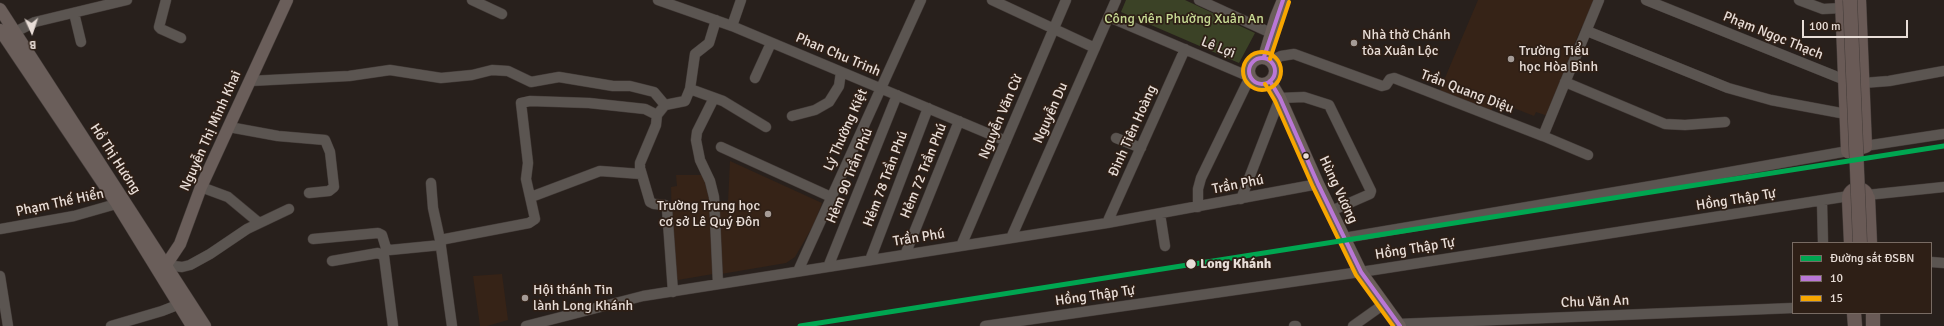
<!DOCTYPE html>
<meta charset="utf-8">
<style>
body{margin:0}
#map{position:relative;width:1944px;height:326px;overflow:hidden;background:#28201c;font-family:Signika,sans-serif}
canvas{display:block}
.legend{position:absolute;left:1792px;top:242px;width:140px;height:72px;box-sizing:border-box;background:#2e1f16;border:1px solid #786b63;margin:0;padding:5px 7px;list-style:none;font-size:12px;color:#e8ddd7}
.legend li{display:flex;align-items:center;gap:8px;height:20px}
.legend b{width:20px;border:1px solid #786b63}
.north{position:absolute;left:12px;top:12px;width:40px;height:40px;-webkit-text-stroke:3px #2e1f16;paint-order:stroke;rotate:177deg;font-size:11px;font-weight:700;line-height:16px;text-align:center;color:#e8ddd7}
.north::after{content:'';display:block;margin:auto;width:14px;height:18px;background:#e8ddd7;clip-path:polygon(50% 0,100% 100%,50% 72%,0 100%)}
.scale{position:absolute;left:1802px;top:20px;width:106px;height:18px;box-sizing:border-box;border:2px solid #e8ddd7;border-top:0;padding-left:5px;font-size:12px;line-height:14px;white-space:nowrap;color:#e8ddd7;-webkit-text-stroke:3px #2e1f16;paint-order:stroke}
</style>
<div id="map">
<canvas width="1944" height="326"></canvas>
<ul class="legend">
<li><b style="height:5px;background:#00a651"></b>Đường sắt ĐSBN</li>
<li><b style="height:5px;background:#ba77d6"></b>10</li>
<li><b style="height:5px;background:#f7a600"></b>15</li>
</ul>
<div class="north">B</div>
<div class="scale">100 m</div>
</div>
<script>
const g = document.querySelector('canvas').getContext('2d');
g.lineJoin = 'round';
function fillPath(path, color) {
  g.fillStyle = color;
  g.fill(path, 'evenodd');
}
function shape(rows) {
  const path = new Path2D();
  for (const r of rows) {
    if (r.length === 3) {
      path.moveTo(r[0] + r[2], r[1]);
      path.arc(r[0], r[1], r[2], 0, 2 * Math.PI);
      continue;
    }
    path.moveTo(r[0], r[1]);
    for (let i = 2; i < r.length; i += 2) path.lineTo(r[i], r[i + 1]);
  }
  return path;
}
function stroke(path, color, width, dash) {
  g.strokeStyle = color;
  g.lineWidth = width;
  g.lineCap = dash ? 'butt' : 'round';
  g.setLineDash(dash || []);
  g.stroke(path);
}
function write(font, color, halo, rows, align = 'center') {
  g.font = font + ' Signika,sans-serif';
  g.lineWidth = 3.5;
  g.setLineDash([]);
  g.textBaseline = 'middle';
  g.strokeStyle = halo;
  g.fillStyle = color;
  for (const [text, x, y, turn = 0] of rows) {
    g.save();
    g.translate(x, y);
    g.rotate((+turn || 0) * Math.PI / 180);
    g.textAlign = isNaN(turn) ? turn : align;
    if (halo) g.strokeText(text, 0, 0);
    g.fillText(text, 0, 0);
    g.restore();
  }
}
const built = shape([
 [1478,0,1594,0,1584,26,1582,26,1572,50,1548,116,1536,112,1534,116,1496,101,1491,111,1439,92],
 [730,161,822,203,814,224,795,257,786,263,721,274,717,204,728,203],
 [676,175,703,175,711,194,713,274,672,281,673,263,671,187,677,186],
 [502,274,508,320,487,326,480,326,473,276]
]);
const green = shape([
 [1126,0,1185,0,1255,33,1239,63,1121,12]
]);
const minor = shape([
 [166,0,159,27,161,29,181,38],
 [472,0,502,14],
 [658,0,732,26,1006,141],
 [992,0,1095,48],
 [1199,0,1271,33],
 [1646,0,1845,80],
 [1799,0,1823,9,1842,8],
 [74,13,81,42],
 [1109,17,1250,77,1201,178,1198,189,1198,207],
 [732,26,741,0],
 [1587,31,1728,88,1771,100,1846,114],
 [15,32,35,22,127,0],
 [1271,61,1281,56,1294,54,1382,86,1386,85,1390,79,1394,78,1543,136,1599,0],
 [755,78,771,43],
 [250,81,349,76,390,70,441,78,472,75,492,70,508,71,531,82,559,77,613,86,630,86,654,92,665,105,657,115,656,125,640,163,640,168,650,202,654,204,665,205,667,209,673,292],
 [1565,82,1665,124,1685,125,1725,122],
 [1863,83,1889,81,1944,71],
 [690,89,723,101,766,127],
 [714,98,697,132,696,140,700,160,710,181,714,197,718,284],
 [665,105,685,101,690,89,695,54,709,43,716,20],
 [792,116,815,110,829,102,839,86,841,72],
 [229,127,278,136,325,140,330,152,334,187,329,191,309,193],
 [1543,136,1588,155],
 [1116,138,1141,148],
 [1865,146,1944,134],
 [721,147,831,197],
 [431,183,433,208,440,240],
 [201,187,228,197,258,222],
 [1867,195,1944,187],
 [531,197,600,171,641,174],
 [1241,199,1280,98,1304,97,1329,105,1371,191,1370,194,1331,211],
 [1822,201,1823,243],
 [1160,214,1165,246],
 [1107,223,1185,49],
 [0,229,74,216,123,202],
 [1011,238,1116,0],
 [1344,238,1657,185,1848,151],
 [313,239,378,233,382,235,386,248,390,250,441,245],
 [961,246,1066,0],
 [905,255,959,121],
 [870,260,928,108],
 [332,261,378,253,384,256,393,326],
 [1931,262,1944,263],
 [166,265,182,267,190,265,210,254,247,229,289,209],
 [828,267,897,95],
 [798,271,921,0],
 [0,276,8,326],
 [1398,324,1793,308],
 [111,326,162,311,185,302],
 [452,326,440,240,529,223,535,219,526,179,528,163,521,103,530,101,589,103,645,109,657,115],
 [526,326,643,296,1107,223,1318,184],
 [985,326,1374,270,1849,196],
 [1294,326,1296,326],
 [1353,326,1384,304]
]);
const major = shape([
 [0,9,205,326],
 [0,30,117,204,192,326],
 [1264,57,1276,17,1283,0],
 [1262,71,13],
 [1270,81,1280,98,1318,184,1361,272,1400,326],
 [160,268,166,265,180,244,201,187,287,0]
]);
const highway = shape([
 [1842,0,1848,151,1865,146,1859,0],
 [1858,198,9],
 [1868,198,1870,243],
 [1849,199,1851,243],
 [1854,313,1855,326],
 [1873,313,1873,326]
]);
const highwayBridge = shape([
 [1850,0,1860,243]
]);
const bus1 = shape([
 [1264,57,1283,0],
 [1262,71,13],
 [1270,81,1280,98,1318,184,1361,272,1400,326]
]);
const bus2 = shape([
 [1262,71,19],
 [1270,59,1289,2],
 [1265,84,1275,101,1313,187,1356,275,1393,326]
]);
const rail1 = shape([
 [800,326,1944,146]
]);
const markers = [
 [1354,43,4,"#a59b96"],
 [1511,59,4,"#a59b96"],
 [1306,156,3.5,"#e8ddd7"],
 [768,214,4,"#a59b96"],
 [1191,264,5.5,"#e8ddd7"],
 [525,298,4,"#a59b96"]
];
const parkNames = [
 ["Công viên Phường Xuân An",1184,19]
];
const poiNames = [
 ["Nhà thờ Chánh",1362,35],
 ["tòa Xuân Lộc",1362,51],
 ["Trường Tiểu",1519,51],
 ["học Hòa Bình",1519,67],
 ["Trường Trung học",760,206,"right"],
 ["cơ sở Lê Quý Đôn",760,222,"right"],
 ["Hội thánh Tin",533,290],
 ["lành Long Khánh",533,306]
];
const streetNames = [
 ["Phạm Ngọc Thạch",1773,36,22],
 ["Lê Lợi",1218,48,22],
 ["Phan Chu Trinh",838,55,23],
 ["Trần Quang Diệu",1467,92,21],
 ["Nguyễn Du",1051,113,-66],
 ["Nguyễn Văn Cừ",1001,117,-67],
 ["Lý Thường Kiệt",846,130,-66],
 ["Nguyễn Thị Minh Khai",211,131,-66],
 ["Đinh Tiên Hoàng",1133,131,-66],
 ["Hồ Thị Hương",115,159,57],
 ["Hẻm 72 Trần Phú",924,171,-68],
 ["Hẻm 90 Trần Phú",850,176,-68],
 ["Hẻm 78 Trần Phú",886,179,-69],
 ["Trần Phú",1238,185,-11],
 ["Hùng Vương",1338,190,65],
 ["Hồng Thập Tự",1736,200,-9],
 ["Phạm Thế Hiển",60,203,-12],
 ["Trần Phú",919,238,-9],
 ["Hồng Thập Tự",1415,249,-9],
 ["Hồng Thập Tự",1095,296,-8],
 ["Chu Văn An",1595,302,-2]
];
const stopNames = [
 ["Long Khánh",1200,264]
];
fillPath(built, '#362317');
fillPath(green, '#3b4226');
stroke(minor, '#443c39', 11);
stroke(major, '#443c39', 13);
stroke(highway, '#443c39', 15);
stroke(minor, '#5b5551', 10);
stroke(major, '#6a5e5a', 12);
stroke(highway, '#695a56', 14);
stroke(highwayBridge, '#443c39', 15, []);
stroke(highwayBridge, '#695a56', 14);
stroke(bus1, '#ba77d6', 4);
stroke(bus2, '#f7a600', 4);
stroke(rail1, '#00a651', 5);
for (const [x, y, r, color] of markers) {
  const dot = new Path2D();
  dot.arc(x, y, r, 0, 2 * Math.PI);
  g.fillStyle = color;
  g.fill(dot);
  stroke(dot, '#2e1f16', 1.5);
}
write('14px', '#c7da94', '#2e1f16', parkNames);
write('14px', '#e8ddd7', '#2e1f16', poiNames, 'left');
write('14px', '#e8ddd7', '#2e1f16', streetNames);
write('bold 14px', '#e8ddd7', '#2e1f16', stopNames, 'left');
</script>
